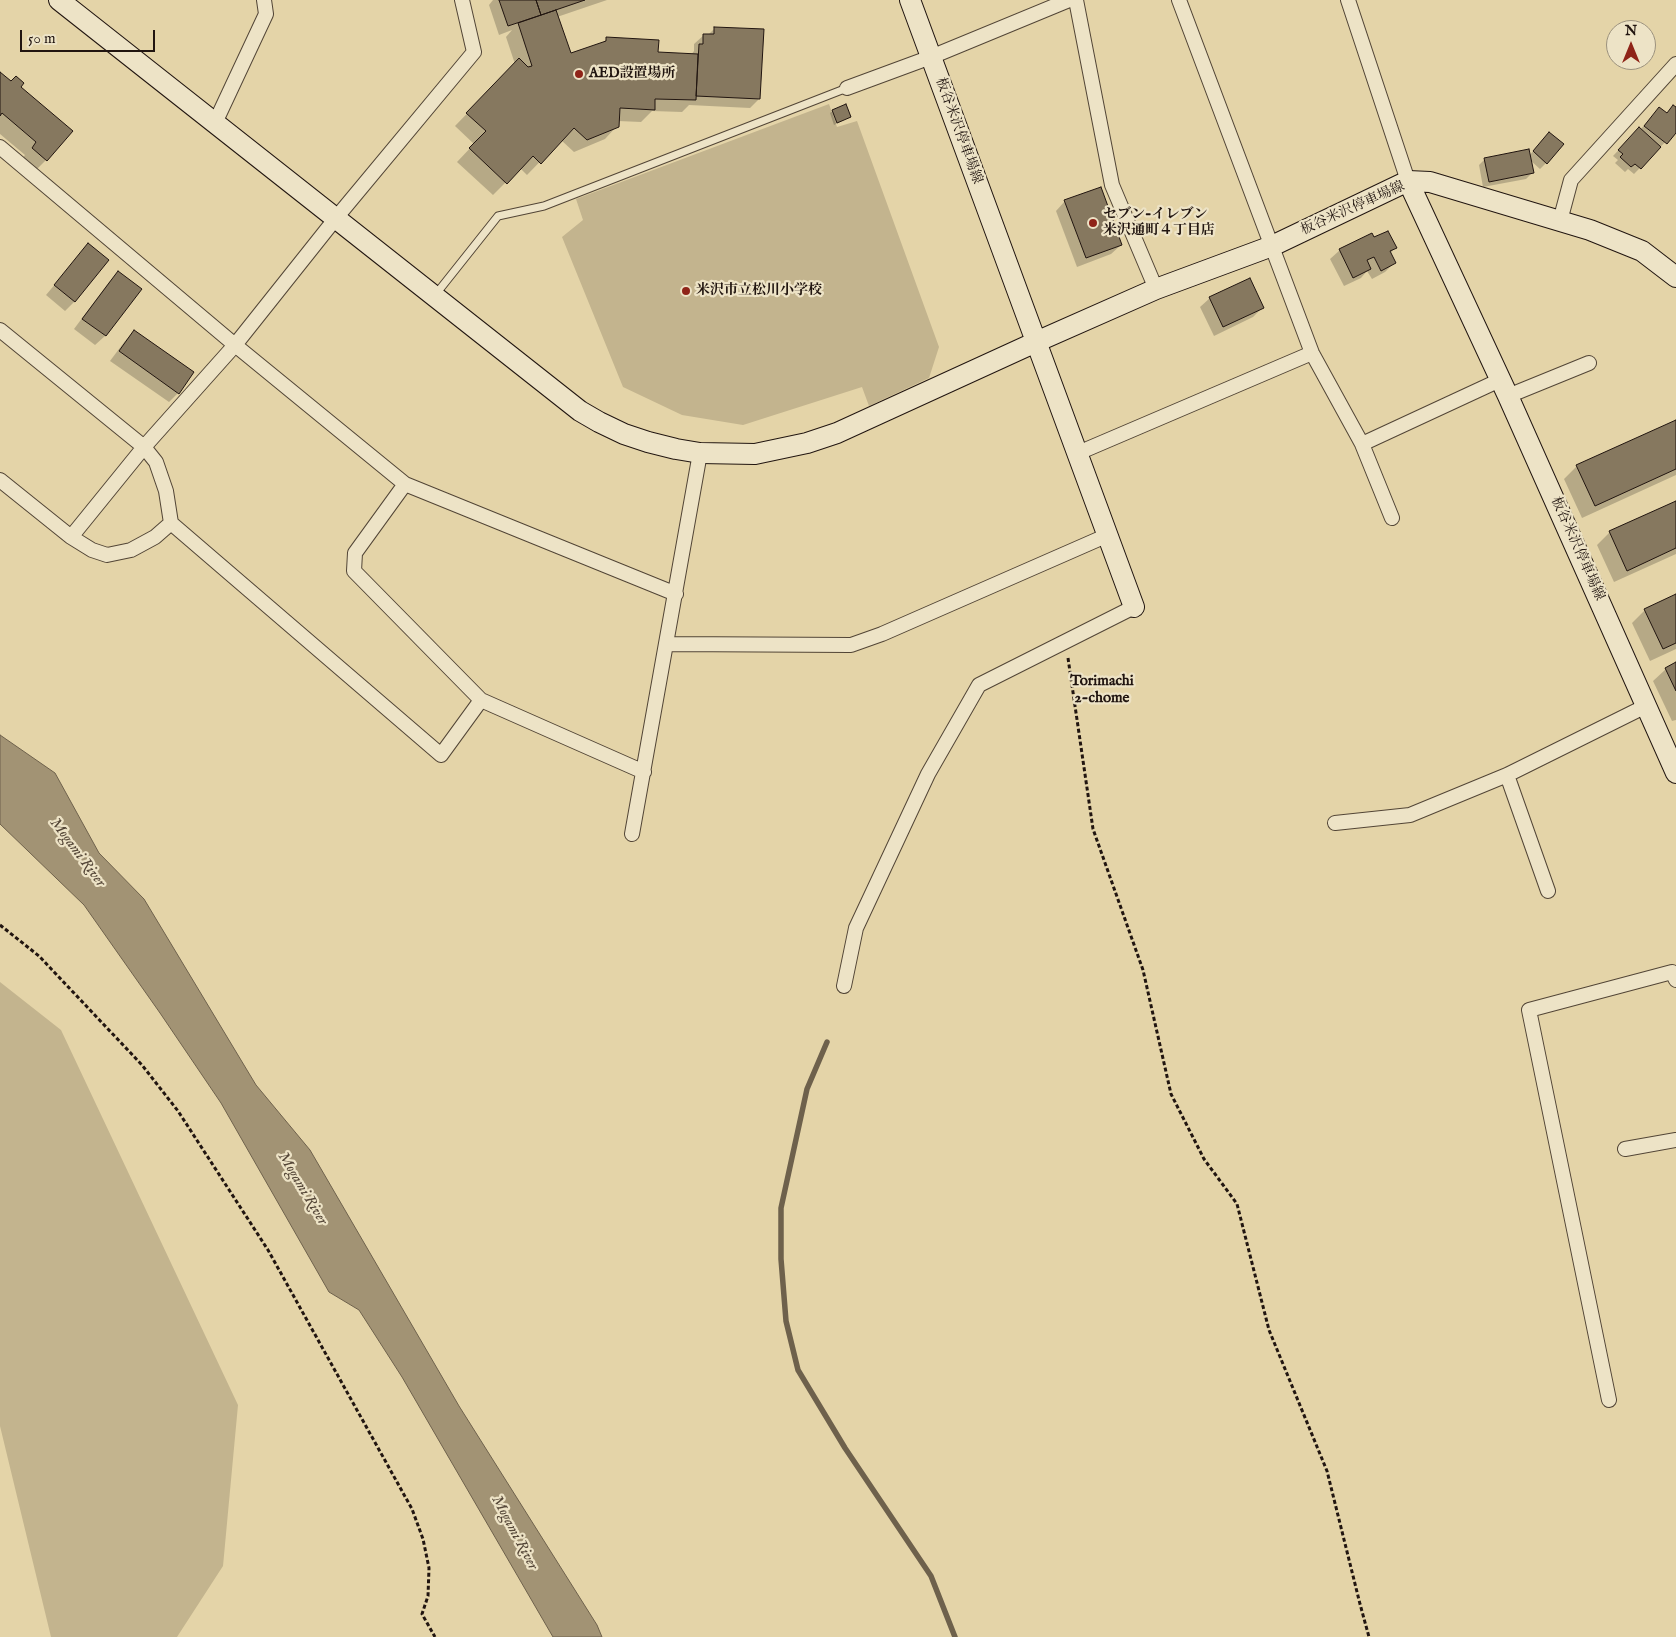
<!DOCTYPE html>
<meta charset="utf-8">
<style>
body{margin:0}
#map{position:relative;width:1676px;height:1637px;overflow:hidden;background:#e4d4a8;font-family:"IM FELL English",serif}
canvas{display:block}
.north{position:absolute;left:1606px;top:20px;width:50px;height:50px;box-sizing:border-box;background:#ede3c6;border:1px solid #9b917d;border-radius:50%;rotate:0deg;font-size:14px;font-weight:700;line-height:20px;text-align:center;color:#211510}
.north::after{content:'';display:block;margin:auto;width:18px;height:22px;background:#8f2418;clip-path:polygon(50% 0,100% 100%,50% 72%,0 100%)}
.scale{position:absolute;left:20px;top:30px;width:135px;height:22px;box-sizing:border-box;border:2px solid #211510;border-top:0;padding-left:6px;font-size:15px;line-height:18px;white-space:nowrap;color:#211510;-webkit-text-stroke:4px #ede3c6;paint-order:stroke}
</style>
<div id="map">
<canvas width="1676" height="1637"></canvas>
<div class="north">N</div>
<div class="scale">50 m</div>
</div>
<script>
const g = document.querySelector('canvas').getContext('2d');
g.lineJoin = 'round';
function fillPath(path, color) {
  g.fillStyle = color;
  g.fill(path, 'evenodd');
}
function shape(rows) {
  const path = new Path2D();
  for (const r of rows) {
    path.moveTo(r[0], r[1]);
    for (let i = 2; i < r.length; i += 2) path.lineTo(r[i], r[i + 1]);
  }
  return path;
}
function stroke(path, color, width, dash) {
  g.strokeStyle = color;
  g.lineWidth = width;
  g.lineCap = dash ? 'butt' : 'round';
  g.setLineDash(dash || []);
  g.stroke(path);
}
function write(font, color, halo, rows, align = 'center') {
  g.font = font + ' "IM FELL English","Noto Serif JP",serif';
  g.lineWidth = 4.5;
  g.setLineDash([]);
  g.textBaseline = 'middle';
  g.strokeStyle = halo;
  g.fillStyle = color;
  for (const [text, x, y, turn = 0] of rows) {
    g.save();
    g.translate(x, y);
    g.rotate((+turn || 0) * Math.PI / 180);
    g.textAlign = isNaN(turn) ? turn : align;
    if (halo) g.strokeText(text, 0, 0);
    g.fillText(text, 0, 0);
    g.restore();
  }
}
const green = shape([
 [829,104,837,127,857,121,939,347,929,378,869,406,862,387,743,425,682,415,623,387,562,237,583,220,576,199],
 [0,982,61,1030,238,1405,223,1566,177,1637,51,1637,0,1426]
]);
const water = shape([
 [0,735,55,773,99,853,144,899,256,1085,310,1150,459,1406,597,1625,602,1637,553,1637,402,1377,359,1310,329,1292,221,1103,160,1013,84,905,0,824,0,735]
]);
const shadow = shape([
 [493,0,607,0,557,17,570,54,601,44,607,39,657,53,691,55,694,51,694,44,704,35,708,35,715,28,759,99,750,108,689,105,682,112,652,111,641,122,618,121,617,126,605,139,574,152,561,140,527,175,520,168,493,195,457,162,474,144,455,126,515,64,506,37,512,30,499,35,489,5],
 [0,73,19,87,46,160,34,172,20,161,25,155,0,134],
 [1676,108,1676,131,1634,174,1628,169,1625,172,1615,163,1618,160,1613,156,1633,135,1640,130,1653,115,1666,114],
 [833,111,850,117,834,125,830,113],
 [1543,139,1546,163,1540,169,1530,160,1532,173,1526,179,1483,187,1479,165,1485,159,1529,156],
 [1065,201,1121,245,1111,254,1077,267,1056,211],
 [88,245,75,301,65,311,46,295],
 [1395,248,1390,254,1394,263,1385,272,1372,279,1367,271,1361,278,1344,286,1330,259,1340,250],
 [118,273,140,289,105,336,95,345,74,329,109,282],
 [1210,298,1262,308,1253,317,1214,336,1200,307],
 [134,331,178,393,169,402,110,361,125,341],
 [1676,421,1676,475,1582,518,1564,479,1577,466],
 [1676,502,1676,554,1614,582,1597,545,1610,532],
 [1676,596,1676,649,1650,661,1632,623,1645,610],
 [1676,664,1676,720,1672,721,1653,681,1666,669]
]);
const stream = shape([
 [827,1042,807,1089,781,1208,781,1259,786,1321,798,1370,845,1448,931,1576,955,1637]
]);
const building = shape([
 [499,0,536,0,541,15,508,26,499,0],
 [536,0,585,0,541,15,536,0],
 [556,10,571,53,606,41,606,37,659,40,658,52,698,54,696,100,655,99,655,110,620,108,619,127,587,140,574,128,541,164,533,156,507,184,469,148,486,131,466,113,519,58,528,67,532,66,518,23,556,10],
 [714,27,764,29,760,99,696,96,699,44,703,44,703,34,714,34,714,27],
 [0,72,11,81,16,76,24,83,21,87,73,131,47,161,32,148,36,142,2,113,0,116,0,72],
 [846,104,851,117,837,123,832,110,846,104],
 [1673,105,1676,107,1676,133,1667,144,1644,126,1659,107,1667,113,1673,105],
 [1639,127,1661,147,1641,169,1635,164,1631,167,1620,157,1623,154,1618,150,1639,127],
 [1549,132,1564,144,1547,164,1533,151,1549,132],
 [1529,149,1534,173,1489,182,1484,158,1529,149],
 [1101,187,1122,245,1086,258,1064,200,1101,187],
 [1388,231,1397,248,1390,251,1396,263,1381,271,1374,257,1367,260,1371,269,1353,278,1339,249,1372,233,1374,237,1388,231],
 [88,243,109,260,75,302,54,285,88,243],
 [118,271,142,289,106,336,82,319,118,271],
 [1250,278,1264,308,1223,327,1209,297,1250,278],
 [134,330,194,372,179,394,119,351,134,330],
 [1676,420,1676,469,1595,506,1576,465,1676,420],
 [1676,501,1676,548,1627,571,1609,531,1676,501],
 [1676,594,1676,643,1663,649,1644,609,1676,594],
 [1676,662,1676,691,1665,668,1676,662]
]);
const path = shape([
 [1068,658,1093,829,1143,970,1171,1094,1204,1159,1237,1204,1269,1330,1327,1471,1360,1604,1369,1637],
 [0,925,39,956,142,1065,178,1111,268,1250,412,1509,423,1539,429,1568,428,1596,422,1614,435,1637]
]);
const lane = shape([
 [436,294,498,216,544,206,847,88]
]);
const street = shape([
 [1076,0,1112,185,1156,289],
 [1179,0,1312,353,1362,444,1392,518],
 [1348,0,1408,181],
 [847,88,931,57,1069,0],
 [215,123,266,14,264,0],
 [0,147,235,345,405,484,676,594],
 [1560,221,1571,180,1676,64],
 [0,330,144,447,156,462,166,491,171,523,441,755,481,700],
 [1508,396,1589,363],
 [1362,444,1500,380],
 [1078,453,1312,353],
 [0,480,71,537,92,550,107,555,131,550,155,537,171,523],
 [405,484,355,553,354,571,481,700,644,772],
 [71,537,144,447,235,345,336,218,474,52,462,0],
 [667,644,851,645,882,634,1108,535],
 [1507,775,1548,891],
 [1335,823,1410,815,1507,775,1646,706],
 [632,834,700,453],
 [844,986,856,928,928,774,979,685,1134,607],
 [1625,1149,1676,1140],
 [1609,1400,1529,1010,1672,972,1676,980]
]);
const secondary = shape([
 [59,0,580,411,599,422,624,434,648,442,676,449,700,453,755,454,807,443,837,433,1036,342,1156,289,1272,246,1408,181,1430,182,1590,230,1642,251,1676,277],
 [910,0,1134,607],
 [1408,181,1508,396,1676,773]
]);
const markers = [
 [579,74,5,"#8f2418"],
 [1093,223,5,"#8f2418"],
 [686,291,5,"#8f2418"]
];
const poiNames = [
 ["AED設置場所",589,74],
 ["セブン-イレブン",1103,215],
 ["米沢通町４丁目店",1103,231],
 ["米沢市立松川小学校",696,291]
];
const streetNames = [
 ["板谷米沢停車場線",958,131,70],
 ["板谷米沢停車場線",1353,209,-24],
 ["板谷米沢停車場線",1577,549,66]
];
const neighbourhoodNames = [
 ["Torimachi",1102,682],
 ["2-chome",1102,699]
];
const waterNames = [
 ["Mogami River",77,853,53],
 ["Mogami River",302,1189,59],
 ["Mogami River",514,1533,62]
];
fillPath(green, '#c3b48e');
fillPath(water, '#a29374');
stroke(water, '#6e614c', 1);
fillPath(shadow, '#0003');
stroke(stream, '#6e614c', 5.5);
fillPath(building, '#86785f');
stroke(building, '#211510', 1);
stroke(lane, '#524536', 9);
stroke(street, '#524536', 16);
stroke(secondary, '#211510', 22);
stroke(path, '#211510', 3, [4, 2.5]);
stroke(lane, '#ede3c6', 7);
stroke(street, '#ede3c6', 14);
stroke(secondary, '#ede3c6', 20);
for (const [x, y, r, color] of markers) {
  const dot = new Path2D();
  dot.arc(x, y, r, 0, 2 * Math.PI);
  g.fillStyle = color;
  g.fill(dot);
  stroke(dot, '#ede3c6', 2);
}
write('bold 14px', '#211510', '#ede3c6', poiNames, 'left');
write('14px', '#211510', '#ede3c6', streetNames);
write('bold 15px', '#211510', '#ede3c6', neighbourhoodNames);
write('italic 15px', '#554738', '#ede3c6', waterNames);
</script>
